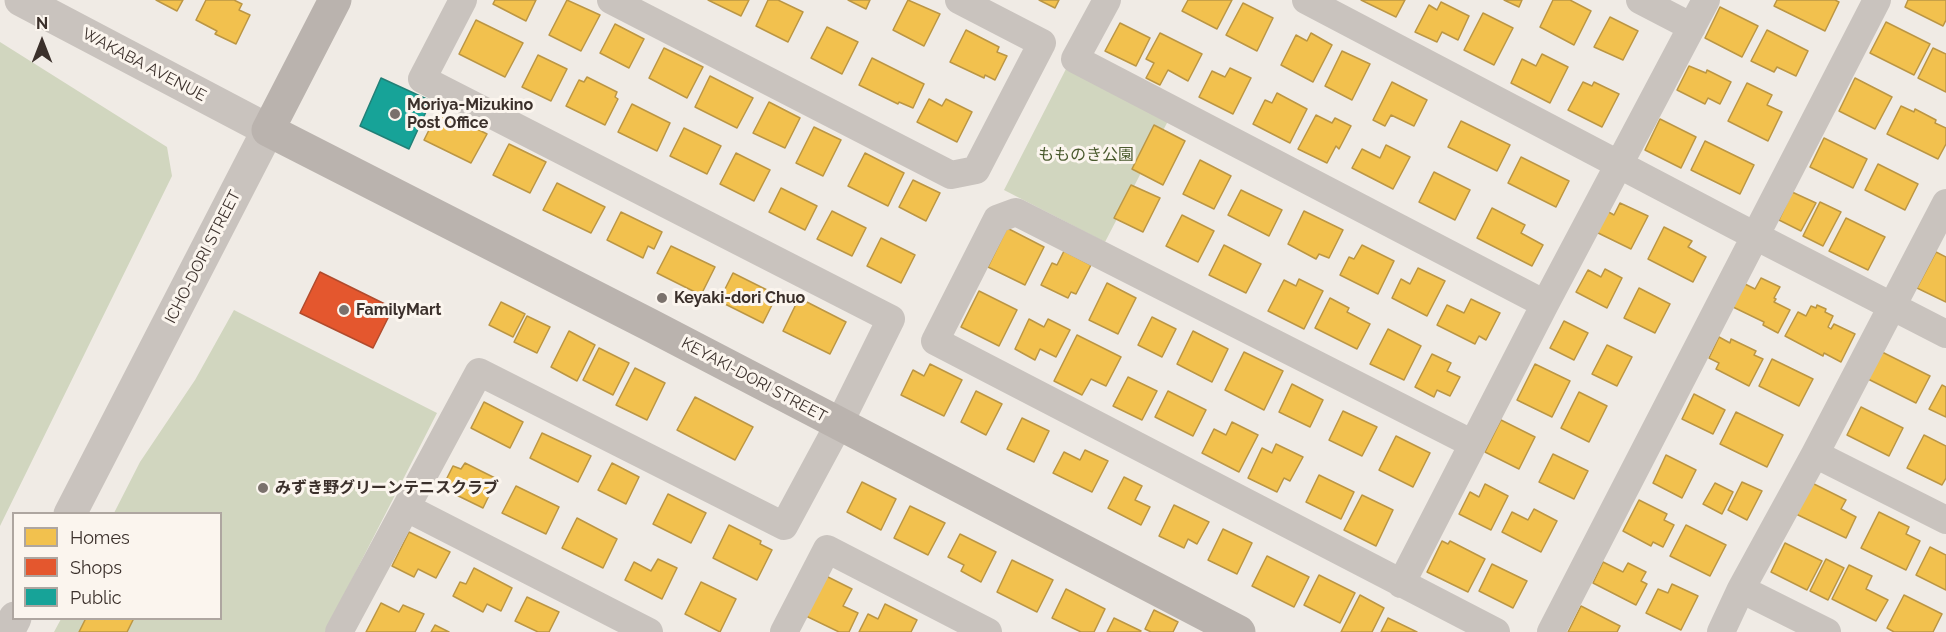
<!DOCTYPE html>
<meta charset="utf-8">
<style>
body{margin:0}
#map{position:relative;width:1946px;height:632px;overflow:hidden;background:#f0ebe5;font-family:Raleway,sans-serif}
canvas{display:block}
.legend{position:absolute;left:12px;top:512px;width:210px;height:108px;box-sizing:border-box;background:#fbf5ee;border:2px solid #aea6a0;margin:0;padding:8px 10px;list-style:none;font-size:18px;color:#3b302b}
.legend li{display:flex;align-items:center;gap:12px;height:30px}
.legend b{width:30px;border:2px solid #aea6a0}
.north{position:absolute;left:12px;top:12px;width:60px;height:60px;-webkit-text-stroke:4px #fbf5ee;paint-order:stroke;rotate:0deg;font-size:16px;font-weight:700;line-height:24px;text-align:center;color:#3b302b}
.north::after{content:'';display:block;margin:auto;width:21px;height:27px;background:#3b302b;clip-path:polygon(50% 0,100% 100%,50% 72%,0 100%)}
</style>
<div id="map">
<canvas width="1946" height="632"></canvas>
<ul class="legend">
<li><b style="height:16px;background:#f2c14e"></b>Homes</li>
<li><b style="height:16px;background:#e4572e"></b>Shops</li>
<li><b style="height:16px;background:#17a398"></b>Public</li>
</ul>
<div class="north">N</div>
</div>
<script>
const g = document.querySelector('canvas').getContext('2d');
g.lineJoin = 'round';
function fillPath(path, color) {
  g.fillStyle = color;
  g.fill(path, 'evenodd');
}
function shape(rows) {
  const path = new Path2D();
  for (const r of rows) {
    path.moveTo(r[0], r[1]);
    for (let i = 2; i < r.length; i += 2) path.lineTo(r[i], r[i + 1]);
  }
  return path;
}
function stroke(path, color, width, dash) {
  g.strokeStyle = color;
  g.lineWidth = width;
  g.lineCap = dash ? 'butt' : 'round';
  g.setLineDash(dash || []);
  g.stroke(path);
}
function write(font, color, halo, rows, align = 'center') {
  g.font = font + ' Raleway,"Noto Sans JP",sans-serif';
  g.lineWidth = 6;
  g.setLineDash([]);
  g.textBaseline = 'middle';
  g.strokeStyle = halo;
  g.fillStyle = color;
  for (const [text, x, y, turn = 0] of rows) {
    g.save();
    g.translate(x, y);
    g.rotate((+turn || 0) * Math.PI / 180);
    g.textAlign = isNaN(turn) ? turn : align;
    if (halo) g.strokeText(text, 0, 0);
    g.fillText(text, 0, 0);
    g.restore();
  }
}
const green = shape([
 [0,42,167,147,172,176,0,526],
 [1066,69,1168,121,1105,242,1004,190],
 [234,310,437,413,325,632,54,632,61,619,220,618,220,514,114,513,140,462,195,380]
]);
const homes = shape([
 [156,0,183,0,177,11,156,0],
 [206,0,234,0,242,4,239,10,250,15,236,44,215,34,217,31,196,20,206,0],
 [495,0,536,0,526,21,493,4,495,0],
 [567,0,600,15,581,51,549,35,567,0],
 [708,0,749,0,741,16,708,0],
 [768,0,778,0,803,12,788,42,756,26,768,0],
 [848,0,870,0,866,9,848,0],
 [908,0,940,14,924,46,893,30,908,0],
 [1039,0,1059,0,1055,8,1039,0],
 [1188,0,1232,0,1217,29,1182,11,1188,0],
 [1361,0,1405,0,1396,17,1361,0],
 [1504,0,1522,0,1519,7,1504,0],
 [1553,0,1570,0,1591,11,1574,45,1540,27,1553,0],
 [1777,0,1835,0,1839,2,1825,31,1774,6,1777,0],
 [1908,0,1946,0,1946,20,1943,26,1905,7,1908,0],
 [1441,2,1469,16,1458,40,1442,32,1437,42,1415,32,1429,5,1437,10,1441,2],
 [1243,3,1273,18,1257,51,1226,35,1243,3],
 [1720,7,1758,26,1742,57,1705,38,1720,7],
 [1483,13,1513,28,1494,65,1464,50,1483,13],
 [1610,17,1638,31,1623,60,1594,47,1610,17],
 [476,20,523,43,505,77,459,54,476,20],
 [1886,22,1930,44,1914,75,1870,53,1886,22],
 [1120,23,1150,38,1136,66,1105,51,1120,23],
 [615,24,644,39,629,68,600,53,615,24],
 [827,27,858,42,842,74,811,58,827,27],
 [966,30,999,47,997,52,1007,56,995,80,985,75,984,78,950,62,966,30],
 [1767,30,1808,51,1796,76,1777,67,1774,72,1751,61,1767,30],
 [1160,33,1202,54,1188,81,1168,70,1160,85,1146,78,1154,63,1146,59,1160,33],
 [1311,33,1332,45,1313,82,1281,65,1296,35,1307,41,1311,33],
 [664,48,703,67,687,98,649,78,664,48],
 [1933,48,1946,54,1946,92,1918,78,1933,48],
 [1342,51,1370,64,1352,100,1325,86,1342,51],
 [1542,54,1568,67,1550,103,1511,83,1522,59,1536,66,1542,54],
 [538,55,567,69,551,101,522,87,538,55],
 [872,58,924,84,913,108,899,102,898,104,859,85,872,58],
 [1689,66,1706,73,1707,70,1731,82,1720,104,1708,98,1705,104,1677,90,1689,66],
 [1230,68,1251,78,1233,114,1199,97,1212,71,1225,77,1230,68],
 [710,76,753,98,737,128,695,107,710,76],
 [587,77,617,92,615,97,618,99,605,125,566,106,579,80,584,82,587,77],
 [1855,78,1892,97,1875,129,1839,111,1855,78],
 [1392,82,1427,100,1414,126,1391,115,1385,126,1373,120,1392,82],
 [1583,82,1592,86,1594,82,1619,94,1602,127,1568,110,1583,82],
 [1747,83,1772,95,1767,105,1782,112,1768,141,1728,121,1747,83],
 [1277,93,1307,109,1290,143,1253,124,1265,100,1272,103,1277,93],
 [929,99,942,106,946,99,972,112,957,142,917,122,929,99],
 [769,102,800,118,785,148,753,133,769,102],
 [632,104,670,123,657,151,618,132,632,104],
 [1901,106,1914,112,1915,109,1936,120,1935,123,1946,128,1946,144,1938,159,1887,134,1901,106],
 [439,110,487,134,471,163,424,140,439,110],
 [1316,115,1332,123,1335,118,1351,126,1339,149,1336,146,1327,163,1298,149,1316,115],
 [1660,119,1696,137,1681,168,1645,150,1660,119],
 [1461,121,1510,145,1497,171,1448,147,1461,121],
 [1154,125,1185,141,1163,185,1132,169,1154,125],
 [814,127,841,140,823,176,796,163,814,127],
 [684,128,721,146,707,174,670,156,684,128],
 [1824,138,1867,159,1853,188,1810,167,1824,138],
 [1705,141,1754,165,1740,194,1691,170,1705,141],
 [509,144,546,162,530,193,493,175,509,144],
 [1386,145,1410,157,1393,189,1352,168,1362,149,1380,158,1386,145],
 [736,153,770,170,754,201,720,184,736,153],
 [865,153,904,173,888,206,848,186,865,153],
 [1521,157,1569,181,1556,207,1508,183,1521,157],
 [1200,160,1231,176,1214,209,1183,194,1200,160],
 [1878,164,1918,184,1905,210,1865,190,1878,164],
 [1434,172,1470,190,1455,220,1419,202,1434,172],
 [913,180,940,193,926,221,899,207,913,180],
 [557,183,605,207,591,233,543,210,557,183],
 [1131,185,1160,198,1143,232,1114,218,1131,185],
 [781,188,817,206,805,230,769,212,781,188],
 [1241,190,1282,210,1269,236,1228,215,1241,190],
 [1792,192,1816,203,1801,231,1779,220,1792,192],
 [1820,202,1841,212,1823,246,1803,236,1820,202],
 [1620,203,1648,216,1631,249,1594,231,1605,210,1614,215,1620,203],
 [1492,208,1525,225,1521,233,1543,245,1532,266,1477,238,1492,208],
 [832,211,866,228,852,256,817,239,832,211],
 [1304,211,1343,230,1329,258,1319,254,1316,259,1288,244,1304,211],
 [621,212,662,232,654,249,648,246,643,258,607,240,621,212],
 [1182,215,1214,231,1198,262,1166,246,1182,215],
 [1846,218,1885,237,1868,270,1829,251,1846,218],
 [1664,227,1692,241,1688,247,1706,257,1693,282,1648,259,1664,227],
 [1007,228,1044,247,1025,285,988,267,1007,228],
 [881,238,915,255,901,283,867,266,881,238],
 [1224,245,1261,264,1246,293,1209,275,1224,245],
 [1362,245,1394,261,1378,294,1340,275,1349,257,1354,259,1362,245],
 [671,246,715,267,701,295,657,273,671,246],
 [1064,251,1091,265,1076,294,1071,292,1068,298,1041,285,1052,263,1057,265,1064,251],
 [1936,252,1946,257,1946,302,1917,288,1936,252],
 [1418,268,1445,281,1427,316,1392,298,1401,279,1410,284,1418,268],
 [1605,269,1622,278,1607,308,1576,292,1588,270,1601,277,1605,269],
 [733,273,777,295,763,323,719,301,733,273],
 [1761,278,1780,287,1774,298,1776,299,1774,302,1790,310,1778,333,1763,325,1764,322,1733,307,1745,284,1755,289,1761,278],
 [1299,279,1323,291,1304,329,1268,311,1284,280,1296,286,1299,279],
 [1107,283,1136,298,1118,334,1089,320,1107,283],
 [1639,288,1670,304,1655,333,1624,318,1639,288],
 [979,291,1017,310,999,346,961,327,979,291],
 [799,298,846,322,830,354,783,331,799,298],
 [1330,298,1349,308,1347,312,1370,324,1357,349,1315,328,1330,298],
 [1471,299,1500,313,1486,340,1479,336,1475,344,1437,325,1447,305,1464,313,1471,299],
 [501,302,525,314,513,337,489,325,501,302],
 [1817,305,1826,309,1825,312,1833,316,1828,327,1831,329,1834,324,1855,334,1841,362,1824,353,1823,356,1785,336,1798,312,1806,316,1811,306,1816,308,1817,305],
 [527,316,550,327,537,353,514,342,527,316],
 [1152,317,1176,329,1162,357,1138,345,1152,317],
 [1029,319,1044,327,1048,319,1070,330,1056,357,1040,349,1035,360,1015,349,1029,319],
 [1564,321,1588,333,1574,360,1550,348,1564,321],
 [1388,329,1421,346,1404,380,1370,364,1388,329],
 [569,331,595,345,577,381,551,367,569,331],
 [1193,331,1228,349,1212,382,1177,364,1193,331],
 [1077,335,1121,357,1106,386,1091,379,1082,395,1054,381,1077,335],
 [1719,337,1730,343,1731,339,1756,351,1754,355,1763,359,1749,386,1716,369,1719,363,1709,358,1719,337],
 [1607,345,1632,357,1617,386,1592,374,1607,345],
 [599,348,629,363,613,395,583,380,599,348],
 [1880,351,1930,376,1916,403,1866,378,1880,351],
 [1244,352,1283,371,1264,410,1225,390,1244,352],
 [1432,354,1451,363,1447,371,1460,377,1450,396,1437,390,1434,397,1415,387,1432,354],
 [1772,359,1813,379,1799,406,1759,386,1772,359],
 [930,364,962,380,944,416,901,395,913,370,924,376,930,364],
 [1535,364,1570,381,1552,417,1517,400,1535,364],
 [635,368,665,383,647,420,616,405,635,368],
 [1128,377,1157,391,1142,420,1113,406,1128,377],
 [1292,384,1323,400,1310,427,1279,412,1292,384],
 [1942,385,1946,387,1946,417,1929,409,1942,385],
 [976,391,1002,404,986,435,961,422,976,391],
 [1168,391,1206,410,1193,436,1155,417,1168,391],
 [1579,392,1607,406,1589,442,1561,428,1579,392],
 [1694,394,1725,410,1713,434,1682,419,1694,394],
 [695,397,753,427,735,460,677,430,695,397],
 [484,402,523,422,510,448,471,428,484,402],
 [1861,407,1903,428,1889,456,1847,435,1861,407],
 [1343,411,1377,427,1362,456,1329,440,1343,411],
 [1736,412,1783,435,1767,467,1720,444,1736,412],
 [1022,418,1049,431,1034,462,1007,449,1022,418],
 [1501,420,1535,437,1519,469,1485,452,1501,420],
 [1232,422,1258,435,1239,472,1202,453,1214,429,1226,435,1232,422],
 [542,433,591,456,578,482,530,458,542,433],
 [1924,435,1946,446,1946,478,1942,485,1907,468,1924,435],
 [1396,436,1430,453,1413,487,1379,470,1396,436],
 [1276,444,1303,457,1290,481,1284,478,1277,492,1248,478,1262,448,1272,453,1276,444],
 [1085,450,1108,461,1092,492,1053,473,1064,452,1080,460,1085,450],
 [1553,454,1588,471,1574,499,1539,482,1553,454],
 [1666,455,1696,470,1682,498,1653,483,1666,455],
 [465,463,497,479,483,508,442,488,453,466,461,469,465,463],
 [612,463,639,477,626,504,598,490,612,463],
 [1319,475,1354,492,1341,519,1306,502,1319,475],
 [1124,477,1142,486,1135,500,1150,507,1141,525,1108,508,1124,477],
 [862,482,896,499,881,530,847,512,862,482],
 [1742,482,1762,491,1747,520,1728,510,1742,482],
 [1715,483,1733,492,1722,514,1703,504,1715,483],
 [1812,483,1846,500,1841,509,1856,517,1846,538,1796,514,1812,483],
 [1485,484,1508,496,1491,530,1459,514,1470,492,1479,497,1485,484],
 [516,486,559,507,546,534,502,513,516,486],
 [668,494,706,513,691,543,653,524,668,494],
 [1362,495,1393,510,1376,546,1344,530,1362,495],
 [1639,500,1667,514,1664,520,1674,525,1663,547,1653,542,1651,546,1623,531,1639,500],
 [1174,505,1209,522,1197,544,1188,539,1184,548,1159,536,1174,505],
 [910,506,945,523,928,555,894,538,910,506],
 [1534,509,1557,521,1541,552,1502,532,1512,512,1528,520,1534,509],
 [1879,512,1909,527,1906,534,1920,541,1906,570,1861,548,1879,512],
 [577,518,617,539,603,568,562,548,577,518],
 [729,525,761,541,760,544,772,550,757,580,713,558,729,525],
 [1686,525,1726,545,1710,576,1670,556,1686,525],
 [1223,529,1252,543,1237,574,1208,560,1223,529],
 [409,532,450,552,436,578,418,569,414,577,392,566,409,532],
 [960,534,996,552,981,582,961,571,964,565,948,557,960,534],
 [1442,541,1448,544,1450,541,1485,559,1468,592,1427,572,1442,541],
 [1785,543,1822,561,1807,590,1771,572,1785,543],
 [1930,547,1946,555,1946,590,1916,575,1930,547],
 [1267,556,1309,577,1294,607,1252,586,1267,556],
 [658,559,677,568,662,599,625,580,634,562,651,571,658,559],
 [1826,559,1844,568,1828,600,1810,591,1826,559],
 [1012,560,1053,580,1037,612,997,592,1012,560],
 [1603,562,1623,572,1628,563,1646,572,1641,581,1647,584,1636,605,1593,583,1603,562],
 [1492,564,1527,581,1513,608,1479,591,1492,564],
 [1849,565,1872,576,1866,589,1888,600,1876,621,1832,599,1849,565],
 [474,568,512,588,501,611,487,604,483,612,453,596,460,582,466,584,474,568],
 [1319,575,1355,593,1340,623,1304,605,1319,575],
 [826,576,852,589,843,606,858,613,849,632,839,632,806,616,826,576],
 [701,582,736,599,720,632,685,614,701,582],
 [1672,584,1698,596,1681,630,1646,613,1658,589,1668,593,1672,584],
 [1066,589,1105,609,1094,632,1081,632,1052,618,1066,589],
 [1360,595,1384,608,1372,632,1341,632,1360,595],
 [1904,595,1942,614,1933,632,1894,632,1887,628,1904,595],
 [527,597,559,612,549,632,538,632,515,621,527,597],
 [381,603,399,612,403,605,424,614,415,632,366,632,381,603],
 [885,604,917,620,911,632,859,632,868,614,878,619,885,604],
 [1581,606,1620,626,1617,632,1568,632,1581,606],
 [1154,610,1178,622,1173,632,1151,632,1145,629,1154,610],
 [86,618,134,618,127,632,79,632,86,618],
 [1114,618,1141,631,1140,632,1107,632,1114,618],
 [1388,618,1417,632,1381,632,1388,618],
 [435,625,449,632,431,632,435,625]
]);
const shops = shape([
 [320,272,393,308,373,348,300,313,320,272]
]);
const public = shape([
 [381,78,431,101,409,149,360,126,381,78]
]);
const minor = shape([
 [611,0,951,175,976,170,1042,43,959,0],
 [1107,0,1075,59,1545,304],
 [1306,0,1736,226,1946,334],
 [1640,0,1692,27],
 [1473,444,1016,212,997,219,935,341,1496,632],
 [1815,454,1946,520],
 [407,508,649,632],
 [1401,584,1545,304,1706,0],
 [1741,589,1827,632],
 [339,632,479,372,784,526,839,424,891,319,422,79,463,0],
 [784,632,827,549,988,632],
 [1551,632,1877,0],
 [1721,632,1741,589,1815,454,1946,203]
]);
const tertiary = shape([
 [21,0,268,130,70,514],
 [8,632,15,618]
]);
const secondary = shape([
 [335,0,268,130,650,325,1239,632]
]);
const markers = [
 [395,114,6,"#7a716c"],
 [662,298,6,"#7a716c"],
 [344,310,6,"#7a716c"],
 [263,488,6,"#7a716c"]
];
const streetNames = [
 ["WAKABA AVENUE",144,65,28],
 ["ICHO-DORI STREET",203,257,-63],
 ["KEYAKI-DORI STREET",754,380,28]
];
const poiNames = [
 ["Moriya-Mizukino",407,105],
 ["Post Office",407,123],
 ["Keyaki-dori Chuo",674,298],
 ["FamilyMart",356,310],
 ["みずき野グリーンテニスクラブ",275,488]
];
const parkNames = [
 ["もものき公園",1086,155]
];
fillPath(green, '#d1d6bf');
fillPath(homes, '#f2c14e');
stroke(homes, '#bb9644', 1.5);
fillPath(shops, '#e4572e');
stroke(shops, '#b14b2d', 1.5);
fillPath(public, '#17a398');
stroke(public, '#228077', 1.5);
stroke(minor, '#c9c3be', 28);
stroke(tertiary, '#c9c3be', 33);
stroke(secondary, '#bab3ae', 33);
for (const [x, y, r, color] of markers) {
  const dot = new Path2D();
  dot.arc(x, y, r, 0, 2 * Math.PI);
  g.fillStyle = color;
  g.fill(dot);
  stroke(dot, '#fbf5ee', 2);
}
write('16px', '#3b302b', '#fbf5ee', streetNames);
write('bold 16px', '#3b302b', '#fbf5ee', poiNames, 'left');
write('16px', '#4a5a2e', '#fbf5ee', parkNames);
</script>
